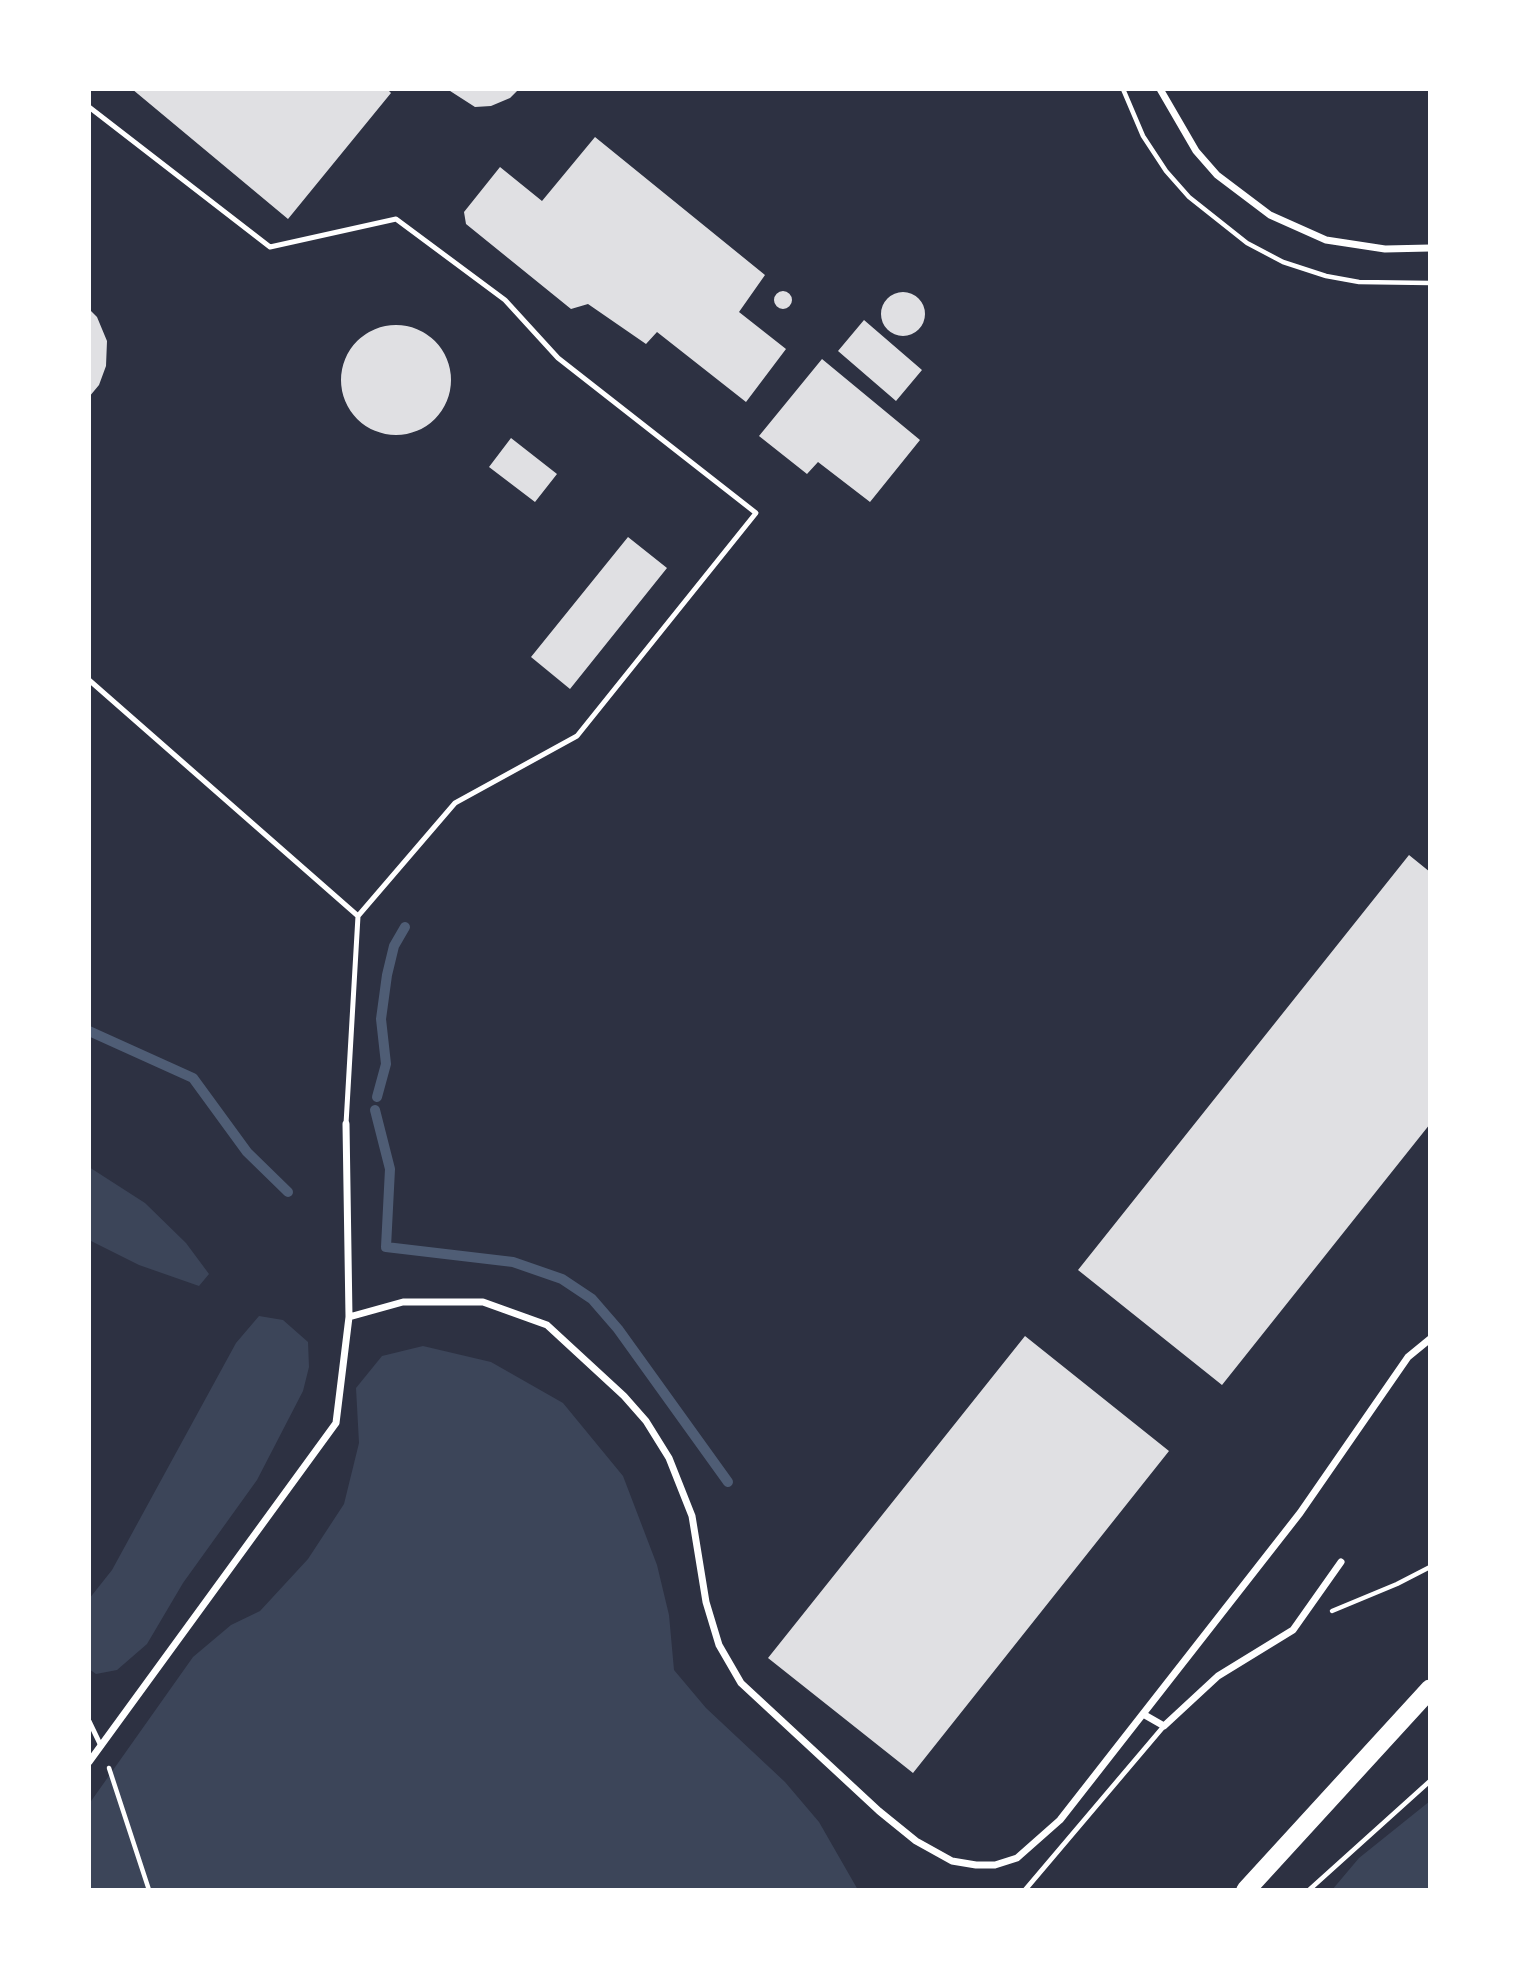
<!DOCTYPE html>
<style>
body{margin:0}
#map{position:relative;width:1519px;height:1979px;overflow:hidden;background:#2d3142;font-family:Poppins,sans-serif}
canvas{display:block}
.frame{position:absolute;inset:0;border:91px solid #fff;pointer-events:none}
</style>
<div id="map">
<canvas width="1519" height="1979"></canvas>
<div class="frame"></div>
</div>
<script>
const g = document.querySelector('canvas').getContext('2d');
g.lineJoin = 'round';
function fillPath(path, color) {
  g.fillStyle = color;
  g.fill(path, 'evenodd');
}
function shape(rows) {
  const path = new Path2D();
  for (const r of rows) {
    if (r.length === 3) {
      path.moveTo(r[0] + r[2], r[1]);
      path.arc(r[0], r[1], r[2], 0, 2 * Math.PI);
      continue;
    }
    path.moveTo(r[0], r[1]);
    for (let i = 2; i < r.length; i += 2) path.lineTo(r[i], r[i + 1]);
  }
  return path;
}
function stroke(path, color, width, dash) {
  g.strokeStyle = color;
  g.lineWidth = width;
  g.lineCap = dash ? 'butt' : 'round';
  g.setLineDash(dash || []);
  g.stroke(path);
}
const green = shape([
 [89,1167,145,1203,186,1243,209,1274,199,1286,139,1265,89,1240],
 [259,1316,283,1320,308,1342,309,1367,303,1391,257,1480,183,1583,147,1644,117,1670,96,1674,89,1669,89,1599,112,1570,236,1343],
 [423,1346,491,1362,563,1403,623,1476,657,1565,669,1615,674,1670,706,1708,785,1782,819,1822,858,1890,89,1890,89,1804,193,1657,231,1625,260,1611,308,1559,344,1504,359,1443,356,1388,382,1356],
 [1430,1801,1430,1890,1332,1890,1359,1858]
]);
const stream = shape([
 [89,1031,193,1078,247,1152,288,1192],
 [377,1097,386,1064,381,1019,387,975,394,946,405,927],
 [375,1110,390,1169,386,1247,513,1262,562,1279,592,1299,618,1329,728,1482]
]);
const building = shape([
 [132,89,387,89,391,93,288,219],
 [447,89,519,89,510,98,491,106,475,107],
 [595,137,765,275,739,312,786,349,746,402,657,332,646,344,588,304,571,309,466,224,464,212,500,167,542,201],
 [783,300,9],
 [903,314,22],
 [89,309,97,317,107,341,106,366,99,385,89,397],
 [864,320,922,370,896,401,838,351],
 [396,380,55],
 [822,359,920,440,870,502,818,462,807,474,759,436],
 [511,438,557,474,535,502,489,467],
 [628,537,667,568,570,689,531,657],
 [1409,855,1430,872,1430,1124,1222,1385,1078,1270],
 [1025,1336,1169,1451,913,1773,768,1658]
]);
const path = shape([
 [1123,89,1143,136,1166,171,1189,197,1247,243,1283,262,1326,276,1359,282,1430,283],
 [1332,1611,1397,1584,1430,1567],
 [109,1768,149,1890],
 [1309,1890,1430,1781]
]);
const service = shape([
 [89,107,270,247,396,219,505,300,558,358,756,513,577,736,455,803,358,916],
 [89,680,358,916,346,1124],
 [89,1721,101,1746],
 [1025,1890,1164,1726]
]);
const minor = shape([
 [1160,89,1196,151,1217,175,1270,215,1326,240,1385,249,1430,248],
 [349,1317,403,1302,483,1302,547,1325,624,1396,646,1421,669,1458,692,1516,706,1602,719,1645,741,1683,879,1811,916,1841,952,1861,976,1865,995,1865,1017,1858,1060,1820,1300,1513,1408,1357,1430,1339],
 [1143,1714,1164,1726,1218,1676,1293,1630,1341,1562],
 [89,1762,336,1423,349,1317,346,1124]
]);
const trunk = shape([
 [1246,1890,1430,1689]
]);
fillPath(green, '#3c4559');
stroke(stream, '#4f5d75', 10);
fillPath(building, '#e0e0e3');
stroke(path, '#fff', 4.5);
stroke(service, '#fff', 5);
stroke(minor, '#fff', 7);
stroke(trunk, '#fff', 19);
</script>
